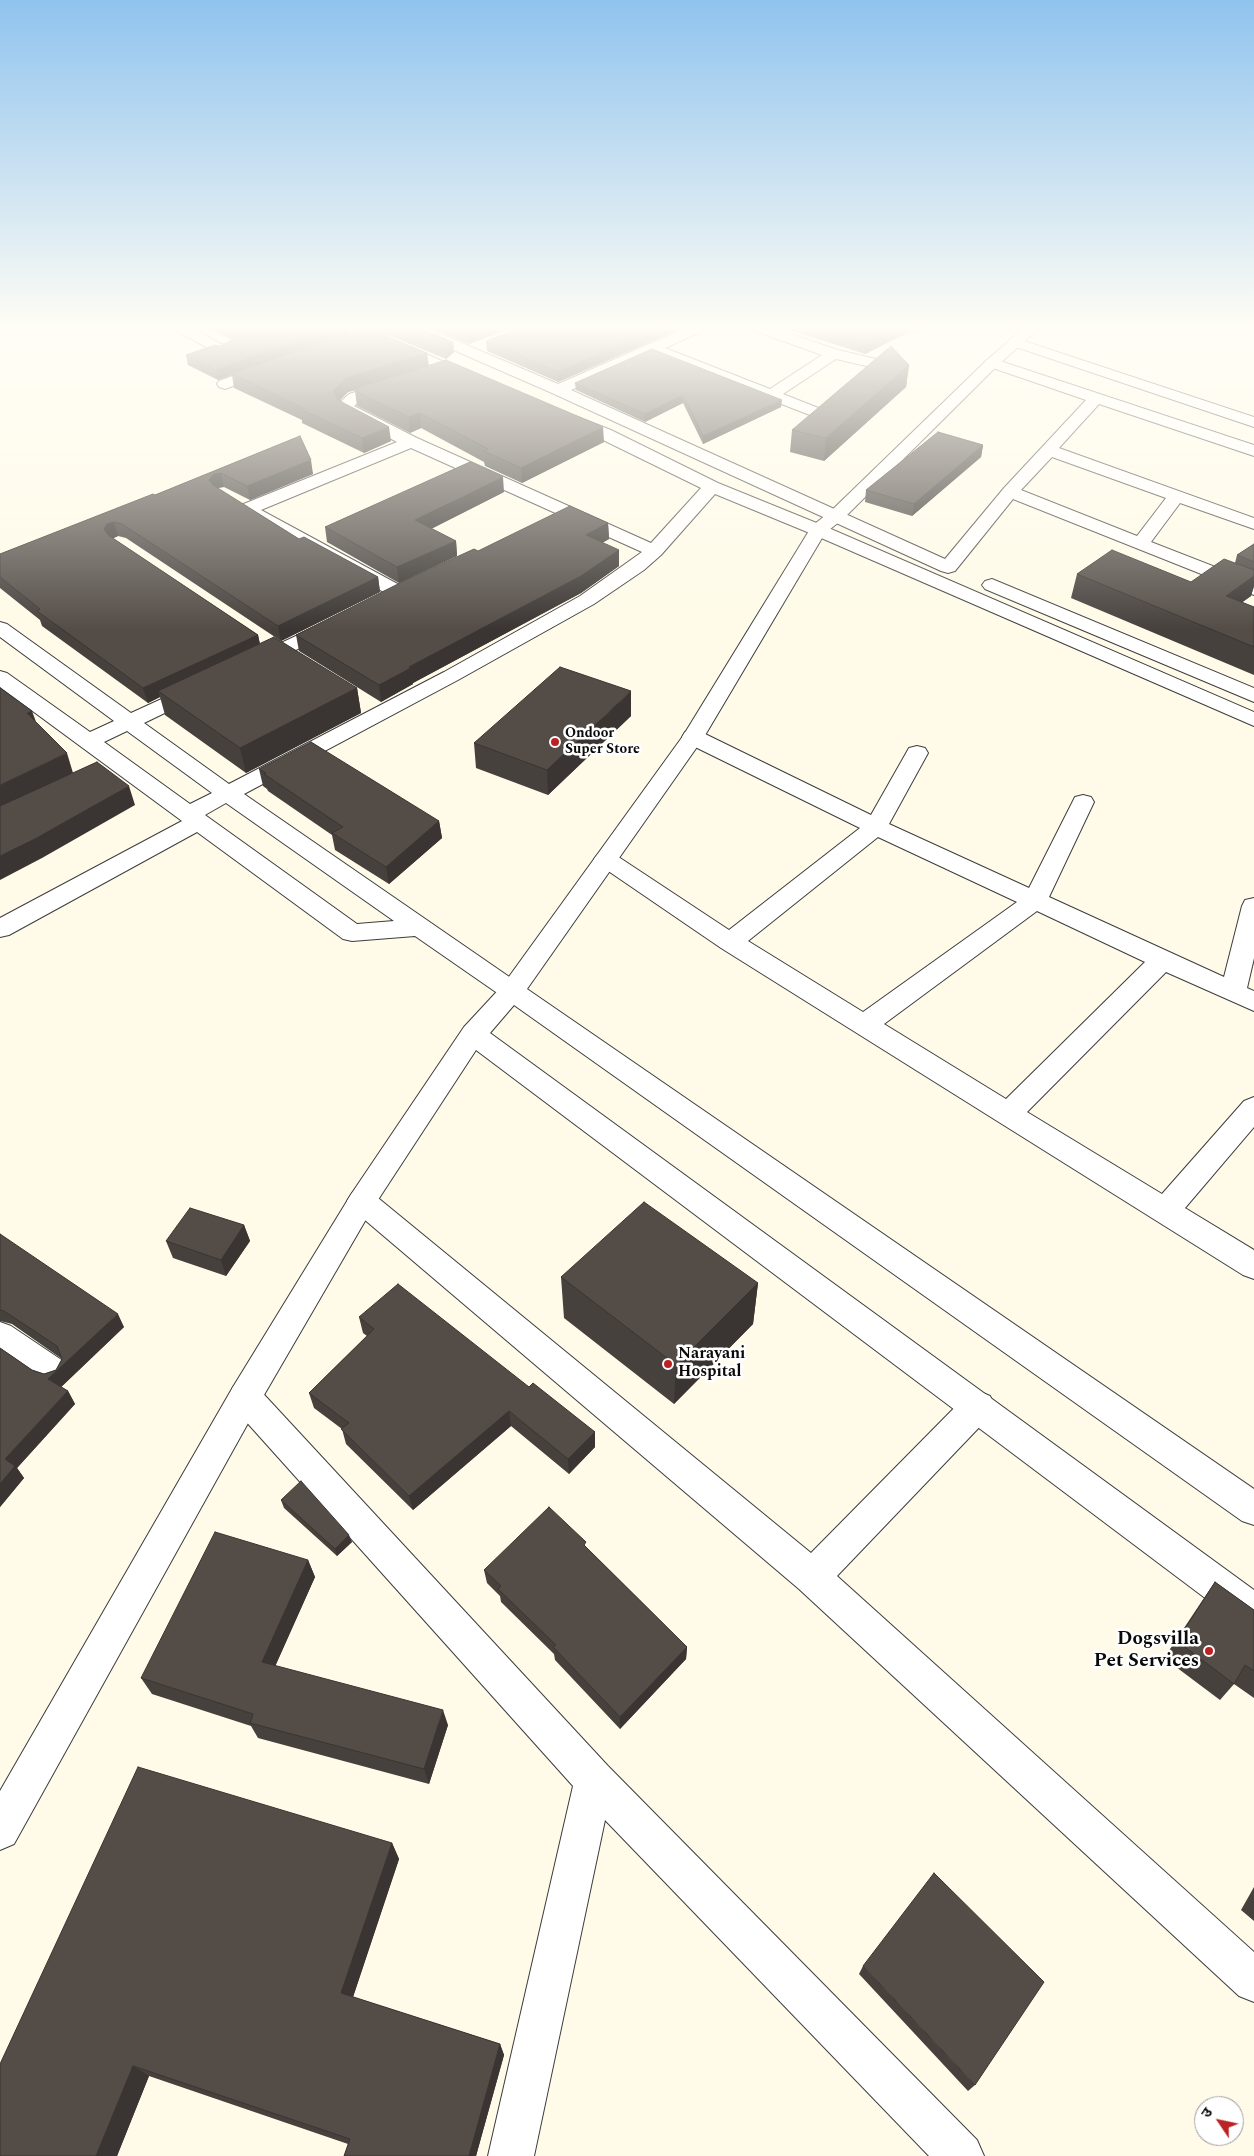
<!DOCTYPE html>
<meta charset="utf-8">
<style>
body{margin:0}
#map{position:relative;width:1254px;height:2156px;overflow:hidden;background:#fffbe8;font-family:Spectral,"Noto Sans Devanagari",serif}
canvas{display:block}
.north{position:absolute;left:1194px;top:2096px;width:50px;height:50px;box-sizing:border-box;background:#fff;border:1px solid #9d9d9d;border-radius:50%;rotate:304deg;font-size:14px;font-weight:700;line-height:20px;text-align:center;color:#0a0a0a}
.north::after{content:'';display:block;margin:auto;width:18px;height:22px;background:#ba2226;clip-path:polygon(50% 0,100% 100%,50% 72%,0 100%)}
</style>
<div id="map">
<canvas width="1254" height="2156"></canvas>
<div class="north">उ</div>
</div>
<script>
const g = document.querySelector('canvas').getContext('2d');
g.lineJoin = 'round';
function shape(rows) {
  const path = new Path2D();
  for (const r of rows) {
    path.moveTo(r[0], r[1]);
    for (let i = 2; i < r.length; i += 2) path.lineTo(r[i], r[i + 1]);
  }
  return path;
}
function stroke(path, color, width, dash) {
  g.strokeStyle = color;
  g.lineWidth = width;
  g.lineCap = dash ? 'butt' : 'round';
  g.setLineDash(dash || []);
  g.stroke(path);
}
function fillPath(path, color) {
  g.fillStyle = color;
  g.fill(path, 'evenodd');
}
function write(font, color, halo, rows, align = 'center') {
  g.font = font + ' Spectral,serif';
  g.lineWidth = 5;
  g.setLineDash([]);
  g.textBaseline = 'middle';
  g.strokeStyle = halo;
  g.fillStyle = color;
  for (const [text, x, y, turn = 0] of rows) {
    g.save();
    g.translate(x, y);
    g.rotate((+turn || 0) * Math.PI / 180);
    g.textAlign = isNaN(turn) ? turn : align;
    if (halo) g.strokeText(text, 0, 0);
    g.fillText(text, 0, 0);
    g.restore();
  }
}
const minor = shape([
 [175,328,192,328,225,346,228,349,225,352,220,354,215,352,177,331,175,328],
 [348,328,367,328,474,375,477,378,474,381,464,381,350,331,348,328],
 [408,328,427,328,558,384,686,328,705,328,703,331,665,348,770,389,822,355,755,331,753,328,773,328,838,350,880,360,883,363,880,366,875,368,836,359,783,394,821,409,823,412,821,415,815,417,652,354,571,390,945,559,1004,488,1086,400,987,366,984,363,987,360,997,360,1254,445,1254,456,1099,404,1059,448,1254,518,1254,529,1180,503,1151,542,1254,582,1254,595,1013,499,955,571,948,573,941,571,552,393,410,331,408,328],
 [1052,457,1166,498,1137,536,1021,490,1052,457],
 [903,328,919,328,917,331,910,332,905,331,903,328],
 [1015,338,1254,417,1254,427,1010,345,1008,342,1010,339,1015,338],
 [268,363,273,365,276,368,273,371,225,389,219,387,217,384,219,381,268,363],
 [391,381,397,383,399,386,397,389,361,400,354,406,417,438,651,543,701,488,599,438,563,422,561,419,563,416,575,416,611,430,718,483,824,526,1254,712,1254,726,812,534,715,494,661,555,644,570,594,604,458,680,244,794,521,985,525,991,521,997,512,1000,503,997,415,936,352,941,343,939,197,832,9,935,0,937,0,918,182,821,0,687,0,671,7,673,90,732,114,721,0,637,0,622,7,624,131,713,190,686,197,684,204,686,207,690,204,694,144,723,229,784,444,672,580,596,642,552,411,448,261,510,405,588,408,592,405,596,398,598,391,596,241,513,238,509,241,505,397,442,341,412,337,405,349,394,391,381],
 [127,731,212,793,190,804,104,742,127,731],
 [226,803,394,921,357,924,205,815,226,803],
 [992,579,1254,688,1254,702,985,589,982,585,985,581,992,579],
 [330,620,337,622,340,626,337,630,263,666,256,668,249,666,246,662,249,658,330,620],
 [693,730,701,732,871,815,909,748,917,746,925,748,928,753,889,824,1029,888,1075,797,1083,795,1091,797,1094,802,1049,897,1224,977,1242,906,1245,900,1254,898,1254,958,1247,988,1254,991,1254,1011,1166,972,1027,1112,1162,1194,1244,1101,1254,1097,1254,1127,1185,1208,1254,1250,1254,1279,1243,1275,721,948,598,864,594,859,598,854,606,851,614,854,729,930,860,828,685,742,682,737,685,732,693,730],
 [878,837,1017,902,863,1012,748,941,878,837],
 [1037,911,1145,962,1006,1099,884,1024,1037,911],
 [362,1189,372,1193,811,1553,966,1396,978,1391,990,1396,995,1406,990,1416,837,1576,1254,1952,1254,2002,1239,1996,799,1589,352,1209,347,1201,352,1193,362,1189],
 [0,1322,11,1326,63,1361,68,1371,63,1381,52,1385,41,1381,0,1353,0,1322],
 [245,1382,257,1387,608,1766,977,2140,984,2156,929,2156,605,1820,534,2156,488,2156,573,1786,233,1407,229,1397,233,1387,245,1382]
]);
const tertiary = shape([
 [1024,328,1039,328,997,366,843,519,825,533,704,737,527,989,1254,1489,1254,1525,1242,1521,514,1005,490,1033,1254,1590,1254,1630,1241,1625,476,1050,372,1209,257,1407,14,1844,0,1850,0,1791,233,1387,352,1193,464,1027,503,985,683,736,812,526,831,511,987,360,1024,328]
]);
const wall = shape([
 [208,328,349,328,350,332,604,442,522,483,485,466,484,462,421,428,410,433,357,406,355,391,357,390,348,392,340,400,391,441,364,453,302,423,302,420,234,388,232,375,218,380,188,365,186,355,219,346,232,340],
 [371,328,420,328,453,342,454,352,446,359],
 [431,328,511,328,469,344],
 [682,328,558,382,487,351,486,341],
 [783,328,908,328,907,333,865,354],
 [909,365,906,387,824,461,790,452,792,430],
 [575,383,781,407,703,444,683,403,645,422,576,390],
 [300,436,313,474,250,500,224,487,217,488,299,539,378,577,380,592,281,641,126,538,118,536,113,538,258,635,260,644,357,688,361,713,246,773,165,715,160,697,148,703,42,626,40,620,0,588,0,554,155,495],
 [983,445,981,457,912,516,865,502,866,490],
 [504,492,431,529,456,541,457,556,399,583,327,542,325,527],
 [608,523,609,539,602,543,619,550,619,566,581,593,413,683,413,684,381,702,299,651,296,635,478,551],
 [1254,544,1254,586,1251,596,1242,602,1254,607,1254,675,1071,598,1077,574,1191,582,1235,563,1237,555],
 [631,716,548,795,476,768,474,743],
 [259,769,439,821,442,838,389,884,335,850,332,835,268,791,267,789,263,786],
 [244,1225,250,1241,226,1276,173,1258,166,1241],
 [0,1234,124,1327,61,1387,68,1391,75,1404,17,1468,24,1478,0,1507,0,1348,32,1370,44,1374,56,1370,62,1359,12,1324,0,1321],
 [561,1277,758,1283,753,1324,674,1404,564,1318],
 [359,1317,529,1387,595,1432,595,1447,569,1474,511,1426,413,1510,346,1444,342,1429,314,1408,309,1393,367,1336,363,1333],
 [281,1500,352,1542,337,1556,284,1508],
 [587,1548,687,1647,686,1659,620,1729,555,1660,554,1654,501,1602,500,1596,487,1583,484,1570],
 [308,1560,315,1577,275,1666,448,1725,429,1784,258,1738,251,1726,152,1694,141,1678],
 [1215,1582,1254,1610,1254,1698,1234,1684,1220,1700,1164,1658,1202,1601],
 [392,1843,399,1859,353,1997,500,2044,504,2055,476,2156,344,2156,348,2144,149,2076,117,2156,0,2156],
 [1254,1887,1254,1921,1241,1910],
 [863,1966,975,2085,968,2091,859,1974]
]);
const shadedWall = shape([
 [333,328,349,328,350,332,218,380,216,370],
 [484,328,511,328,469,344,468,334],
 [659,328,682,328,558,382,558,372],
 [899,328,908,328,907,333,865,354,866,344],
 [453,342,454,352,446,359,445,349],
 [427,353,429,367,348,392,335,405,333,391,346,378],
 [909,365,906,387,824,461,826,438],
 [683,395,683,403,645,422,645,414],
 [782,400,781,407,703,444,703,436],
 [420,413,421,428,410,433,409,417],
 [389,427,391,441,364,453,362,438],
 [603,427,604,442,522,483,521,468],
 [983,445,981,457,912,516,914,504],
 [311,460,313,474,250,500,247,486],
 [221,473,224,487,217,488,212,494,209,480,214,474],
 [503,477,504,492,417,536,415,520],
 [114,522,118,536,112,539,108,544,104,529,107,524],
 [608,523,609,539,587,551,586,535],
 [456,541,457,556,399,583,397,567],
 [619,550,619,566,581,593,413,683,413,684,381,702,379,685,409,667],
 [1254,576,1254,586,1251,596,1218,620,1226,596],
 [378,577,380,592,281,641,278,626],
 [258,635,261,650,158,691,160,697,148,703,143,688],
 [357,688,361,713,246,773,240,748],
 [631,691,631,716,548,795,547,770],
 [32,711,39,730,27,713],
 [67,753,73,773,0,808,0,785],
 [129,786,135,805,42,858,0,880,0,856],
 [439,821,442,838,389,884,386,867],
 [244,1225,250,1241,226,1276,221,1260],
 [758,1283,753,1324,674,1404,676,1365],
 [118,1314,124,1327,56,1392,48,1379],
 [68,1391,75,1404,17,1468,24,1478,0,1507,0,1484,5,1459],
 [509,1411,511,1426,413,1510,409,1496],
 [595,1432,595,1447,569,1474,568,1459],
 [349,1535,352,1542,337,1556,335,1549],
 [308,1560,315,1577,270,1678,262,1662],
 [687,1647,686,1659,620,1729,620,1717],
 [443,1710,448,1725,429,1784,424,1769],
 [392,1843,399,1859,350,2006,341,1993],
 [500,2044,504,2055,476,2156,469,2156],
 [133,2066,149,2076,117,2156,96,2156]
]);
const building = shape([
 [226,328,333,328,216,370,186,355,215,345,219,346,241,336,226,328],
 [361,328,367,328,427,353,346,378,333,391,338,400,389,427,362,438,300,409,303,408,232,374,361,328],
 [394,328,420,328,453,342,445,349,394,328],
 [454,328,484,328,468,334,454,328],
 [520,328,659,328,558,372,486,341,520,328],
 [814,328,899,328,866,344,814,328],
 [891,346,909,365,826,438,792,430,891,346],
 [652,349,782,400,703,436,683,395,645,414,575,383,652,349],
 [446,360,603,427,521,468,484,451,488,449,420,413,409,417,355,391,360,387,446,360],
 [938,432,983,445,914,504,866,490,938,432],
 [300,436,311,460,247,486,221,473,214,474,209,480,213,485,299,539,304,537,378,577,278,626,122,524,114,522,107,524,104,529,108,535,258,635,143,688,37,611,40,609,0,577,0,554,153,494,155,495,300,436],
 [470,462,503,477,415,520,456,541,397,567,325,527,470,462],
 [570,506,608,523,586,535,619,550,581,576,409,667,411,668,379,685,296,635,404,581,474,549,478,551,570,506],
 [1254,544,1254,562,1237,555,1254,544],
 [1112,550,1191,582,1224,559,1254,570,1254,576,1226,596,1254,607,1254,647,1077,574,1112,550],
 [274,637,357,688,240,748,158,691,274,637],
 [560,667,631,691,547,770,474,743,560,667],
 [0,688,32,711,27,713,67,753,0,785,0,688],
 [311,742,439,821,386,867,332,833,343,827,264,774,266,773,259,769,311,742],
 [97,762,129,786,35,839,0,856,0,806,97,762],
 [644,1202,758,1283,676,1365,561,1277,644,1202],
 [190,1208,244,1225,221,1260,166,1241,190,1208],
 [0,1234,118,1314,48,1379,68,1391,5,1459,15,1466,0,1484,0,1348,32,1370,44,1374,56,1370,62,1359,57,1346,4,1311,0,1310,0,1234],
 [398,1284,529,1387,533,1383,595,1432,568,1459,509,1411,409,1496,341,1429,349,1423,309,1393,374,1329,359,1317,398,1284],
 [301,1481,349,1535,335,1549,281,1500,301,1481],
 [549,1507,586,1542,584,1545,687,1647,620,1717,553,1647,556,1645,498,1589,501,1586,484,1570,549,1507],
 [215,1532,308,1560,262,1662,443,1710,424,1769,250,1723,253,1714,141,1678,215,1532],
 [1215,1582,1254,1610,1254,1671,1245,1665,1234,1684,1177,1641,1215,1582],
 [138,1767,392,1843,341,1993,500,2044,469,2156,344,2156,350,2139,133,2066,96,2156,0,2156,0,2064,138,1767],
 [934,1873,1044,1982,975,2085,863,1966,934,1873]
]);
const markers = [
 [555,742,5,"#ba2226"],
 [668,1364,5,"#ba2226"],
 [1209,1651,5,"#ba2226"]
];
const farPoinames = [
 ["Ondoor",565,734],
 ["Super Store",565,750]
];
const poiNames = [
 ["Narayani",678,1355],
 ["Hospital",678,1373]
];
const nearPoinames = [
 ["Dogsvilla",1199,1640],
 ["Pet Services",1199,1662]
];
stroke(minor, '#3d3d3d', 2);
stroke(tertiary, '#3d3d3d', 2);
fillPath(minor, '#fff');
fillPath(tertiary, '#fff');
fillPath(wall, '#47413d');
fillPath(shadedWall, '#3a3532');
fillPath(building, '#534c47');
stroke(building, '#3a3532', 1);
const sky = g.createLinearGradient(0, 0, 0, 630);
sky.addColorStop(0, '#90c3ee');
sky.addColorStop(0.52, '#fffdf5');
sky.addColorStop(1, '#fffdf500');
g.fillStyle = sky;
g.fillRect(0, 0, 1254, 630);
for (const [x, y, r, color] of markers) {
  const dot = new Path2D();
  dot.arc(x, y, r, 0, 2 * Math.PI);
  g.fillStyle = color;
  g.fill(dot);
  stroke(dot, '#fff', 2);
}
write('bold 14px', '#0a0a0a', '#fff', farPoinames, 'left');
write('bold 16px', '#0a0a0a', '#fff', poiNames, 'left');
write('bold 19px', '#0a0a0a', '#fff', nearPoinames, 'right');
</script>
